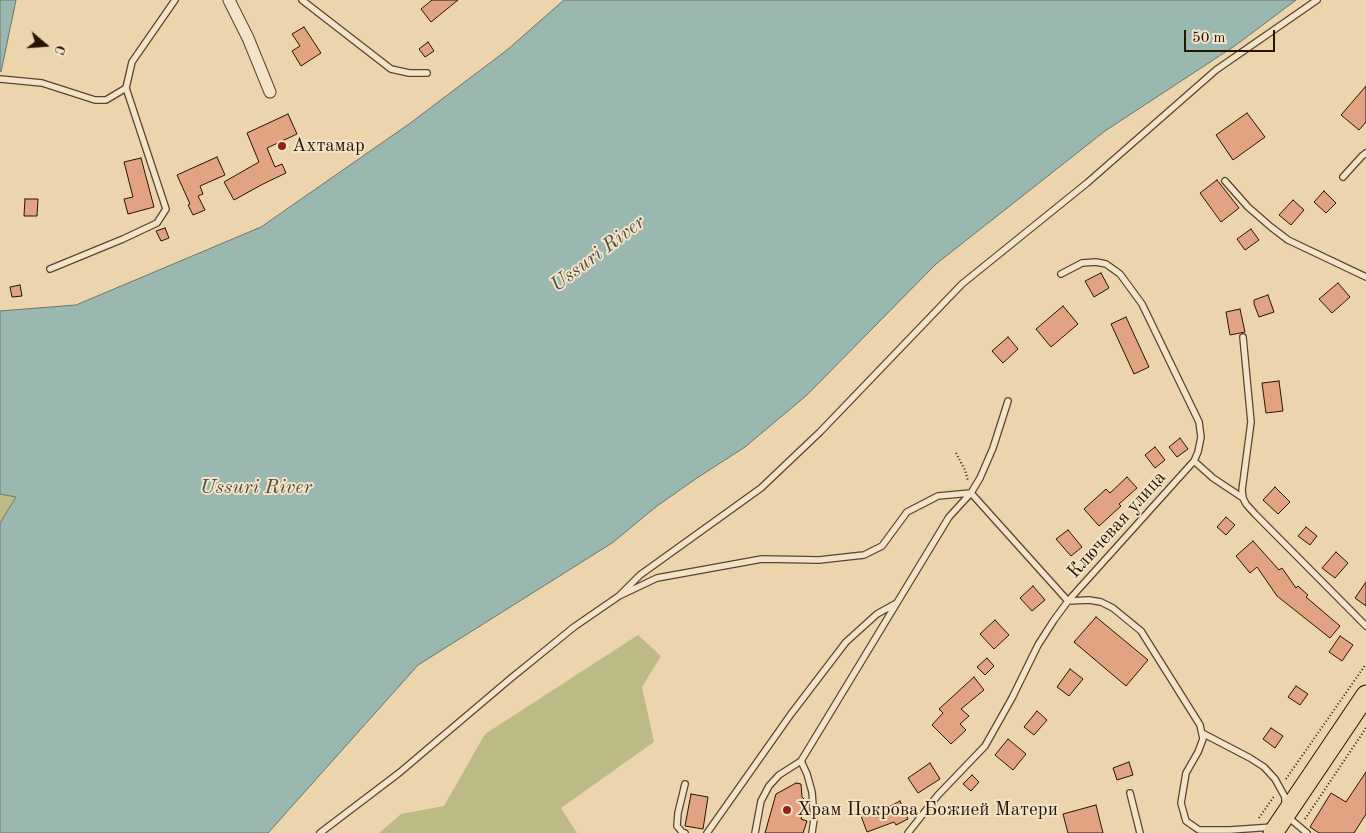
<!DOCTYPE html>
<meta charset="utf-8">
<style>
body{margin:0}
#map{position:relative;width:1366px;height:833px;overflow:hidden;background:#ecd4ac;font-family:"Old Standard TT",serif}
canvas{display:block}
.north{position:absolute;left:20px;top:20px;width:50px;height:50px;-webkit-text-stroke:4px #f3e3c9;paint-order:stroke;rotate:108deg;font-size:14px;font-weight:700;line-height:20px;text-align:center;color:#281500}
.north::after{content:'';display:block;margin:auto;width:18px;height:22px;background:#281500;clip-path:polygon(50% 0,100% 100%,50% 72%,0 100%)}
.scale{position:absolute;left:1184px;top:30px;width:91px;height:22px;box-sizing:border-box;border:2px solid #281500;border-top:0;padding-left:6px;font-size:15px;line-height:18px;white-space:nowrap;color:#281500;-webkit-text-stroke:4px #f3e3c9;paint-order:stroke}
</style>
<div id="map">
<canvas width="1366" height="833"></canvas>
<div class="north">С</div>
<div class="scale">50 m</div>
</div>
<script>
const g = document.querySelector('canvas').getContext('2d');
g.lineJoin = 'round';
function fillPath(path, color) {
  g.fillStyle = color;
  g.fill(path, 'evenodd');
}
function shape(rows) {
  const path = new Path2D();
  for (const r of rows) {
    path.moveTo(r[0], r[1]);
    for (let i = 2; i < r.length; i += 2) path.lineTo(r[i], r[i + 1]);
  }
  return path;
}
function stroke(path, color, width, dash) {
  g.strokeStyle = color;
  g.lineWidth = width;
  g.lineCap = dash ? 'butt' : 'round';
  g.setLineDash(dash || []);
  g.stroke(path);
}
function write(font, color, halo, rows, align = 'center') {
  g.font = font + ' "Old Standard TT",serif';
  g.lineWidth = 4;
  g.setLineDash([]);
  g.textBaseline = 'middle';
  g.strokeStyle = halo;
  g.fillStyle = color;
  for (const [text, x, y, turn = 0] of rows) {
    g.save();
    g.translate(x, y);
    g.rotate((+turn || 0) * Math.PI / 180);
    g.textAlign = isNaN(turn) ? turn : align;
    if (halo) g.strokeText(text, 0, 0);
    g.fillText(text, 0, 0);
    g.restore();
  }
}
const green = shape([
 [0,494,16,497,0,523],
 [638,635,661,656,642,687,654,742,561,808,577,833,379,833,401,814,444,806,485,734]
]);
const water = shape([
 [0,0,16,0,1,72,0,71,0,0],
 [564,0,1296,0,1236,45,1105,131,936,264,807,395,745,447,697,478,657,506,612,543,418,665,268,833,0,833,0,523,16,497,0,494,0,311,76,305,261,227,409,124,507,50,564,0]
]);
const building = shape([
 [432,0,458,0,431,22,421,9,432,0],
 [304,27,321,53,301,66,292,51,300,46,292,34,304,27],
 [428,42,434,51,425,57,419,49,428,42],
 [1366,86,1366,122,1359,130,1341,115,1366,86],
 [1247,113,1265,137,1233,160,1216,135,1247,113],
 [288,114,297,134,267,148,275,167,282,164,286,173,263,184,234,200,224,182,259,162,247,133,288,114],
 [217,157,225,175,200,186,203,194,198,196,205,210,193,215,188,205,190,204,177,175,217,157],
 [141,158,154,207,128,214,124,199,133,197,124,162,141,158],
 [1217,180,1239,208,1221,222,1200,193,1217,180],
 [1324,191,1336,203,1326,213,1314,202,1324,191],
 [25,199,38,199,37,216,24,216,25,199],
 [1293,200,1304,210,1291,225,1279,215,1293,200],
 [165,228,169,238,161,241,156,231,165,228],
 [1251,229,1259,240,1245,250,1237,239,1251,229],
 [1101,273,1109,288,1094,297,1085,281,1101,273],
 [1338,283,1350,297,1332,313,1319,299,1338,283],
 [20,285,22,296,12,297,10,287,20,285],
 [1268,295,1274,312,1259,317,1254,304,1254,300,1268,295],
 [1063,306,1078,324,1051,347,1036,329,1063,306],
 [1240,309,1245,332,1230,335,1226,312,1240,309],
 [1126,317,1149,367,1134,374,1111,324,1126,317],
 [1008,337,1018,349,1003,363,992,351,1008,337],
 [1279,381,1283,411,1266,413,1262,383,1279,381],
 [1180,438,1188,449,1177,457,1169,447,1180,438],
 [1155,447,1165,460,1155,468,1145,455,1155,447],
 [1127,477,1137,488,1119,504,1121,506,1099,526,1084,509,1106,489,1110,493,1127,477],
 [1275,487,1290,502,1278,514,1263,500,1275,487],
 [1226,517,1235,525,1226,535,1217,527,1226,517],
 [1306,527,1317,536,1310,545,1298,536,1306,527],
 [1068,530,1082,547,1071,556,1056,539,1068,530],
 [1253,541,1279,570,1282,568,1296,588,1298,586,1308,595,1306,597,1340,626,1330,638,1277,596,1257,567,1250,573,1236,556,1253,541],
 [1336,552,1348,563,1335,578,1322,568,1336,552],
 [1366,582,1366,606,1355,598,1366,582],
 [1033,586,1045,600,1032,611,1020,598,1033,586],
 [1096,617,1148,660,1126,686,1074,642,1096,617],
 [995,620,1009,635,994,649,980,634,995,620],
 [1340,636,1353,645,1342,661,1329,652,1340,636],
 [987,658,994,666,985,675,977,667,987,658],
 [1070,669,1083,679,1069,696,1057,687,1070,669],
 [974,677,984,690,961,709,969,716,960,724,966,730,951,744,932,725,943,713,939,709,974,677],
 [1296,686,1308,694,1300,705,1288,697,1296,686],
 [1037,711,1047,720,1034,735,1024,727,1037,711],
 [1271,728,1283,736,1275,748,1263,739,1271,728],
 [1008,739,1026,754,1013,770,995,755,1008,739],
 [1129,762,1133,775,1117,780,1113,768,1129,762],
 [930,763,940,779,918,793,908,778,930,763],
 [1366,772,1366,814,1354,833,1319,833,1310,827,1331,793,1346,802,1366,772],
 [972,775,979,782,971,791,963,784,972,775],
 [796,783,801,784,802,797,806,801,801,819,807,821,803,833,765,833,776,794,796,783],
 [691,794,708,797,703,829,685,826,691,794],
 [900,801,908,819,896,825,894,822,867,832,861,816,878,810,879,812,900,801],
 [1096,805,1103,833,1068,833,1063,814,1096,805]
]);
const path = shape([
 [956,453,965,470,968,481],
 [1286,779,1366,664],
 [1259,818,1275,795],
 [1305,819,1366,728]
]);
const lane = shape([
 [302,0,391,69,409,73,427,73],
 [0,79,42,83,95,100,106,100,126,88],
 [1343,177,1362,156,1366,153],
 [1225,181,1248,207,1271,227,1288,240,1366,277],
 [50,269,123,239,157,223,166,209,126,88,132,62,175,0],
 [1243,337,1251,422,1242,490,1243,498,1246,504,1255,514,1366,626],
 [1194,461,1213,478,1243,498],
 [971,493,1068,601,1089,600,1101,602,1113,608,1141,631,1200,725,1203,739,1198,752,1186,773,1181,803,1186,821,1199,830,1230,830,1273,827],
 [619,596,640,575,761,488,820,432,962,284,1087,183,1216,70,1317,0],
 [1202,733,1250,758,1264,767,1275,779,1285,797,1285,806],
 [801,761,807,774,812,792,814,819,812,833],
 [1130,793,1140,833],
 [1288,817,1307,833],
 [320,833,399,773,510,679,574,627,619,596,657,578,762,559,819,560,864,555,882,546,907,512,938,496,971,493],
 [685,833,682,832,677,826,678,813,685,784],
 [707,833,791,714,846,642,877,614,895,604],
 [755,833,761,801,769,786,779,775,801,761,949,517,971,493,980,478,993,448,1008,401],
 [908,833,938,795,985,746,1012,698,1038,645,1054,620,1068,601,1194,461,1198,452,1201,437,1199,422,1142,304,1120,274,1106,264,1096,262,1082,263,1061,274]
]);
const street = shape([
 [229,0,248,38,270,92]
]);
const primary = shape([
 [1273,833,1366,695]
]);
const markers = [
 [282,146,5,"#8f2418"],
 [787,810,5,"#8f2418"]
];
const poiNames = [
 ["Ахтамар",292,146],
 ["Храм Покрова Божией Матери",797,810]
];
const streetNames = [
 ["Ключевая улица",1117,525,-48]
];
const waterNames = [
 ["Ussuri River",598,254,-37],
 ["Ussuri River",256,488]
];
fillPath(green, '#bcbb86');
fillPath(water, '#9ab7b0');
stroke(water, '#6c766a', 1);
fillPath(building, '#e1a382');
stroke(building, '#281500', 1);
stroke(lane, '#59452b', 8);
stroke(street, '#59452b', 13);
stroke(primary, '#281500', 21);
stroke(path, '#281500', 2, [1, 2.5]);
stroke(lane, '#f3e3c9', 5.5);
stroke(street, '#f3e3c9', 11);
stroke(primary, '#ecd4ac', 19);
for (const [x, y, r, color] of markers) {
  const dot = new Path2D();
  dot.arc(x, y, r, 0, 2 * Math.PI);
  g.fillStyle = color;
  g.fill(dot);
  stroke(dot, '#f3e3c9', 2);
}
write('19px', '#281500', '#f3e3c9', poiNames, 'left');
write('19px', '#281500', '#f3e3c9', streetNames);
write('italic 20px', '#504e3e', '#f3e3c9', waterNames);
</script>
